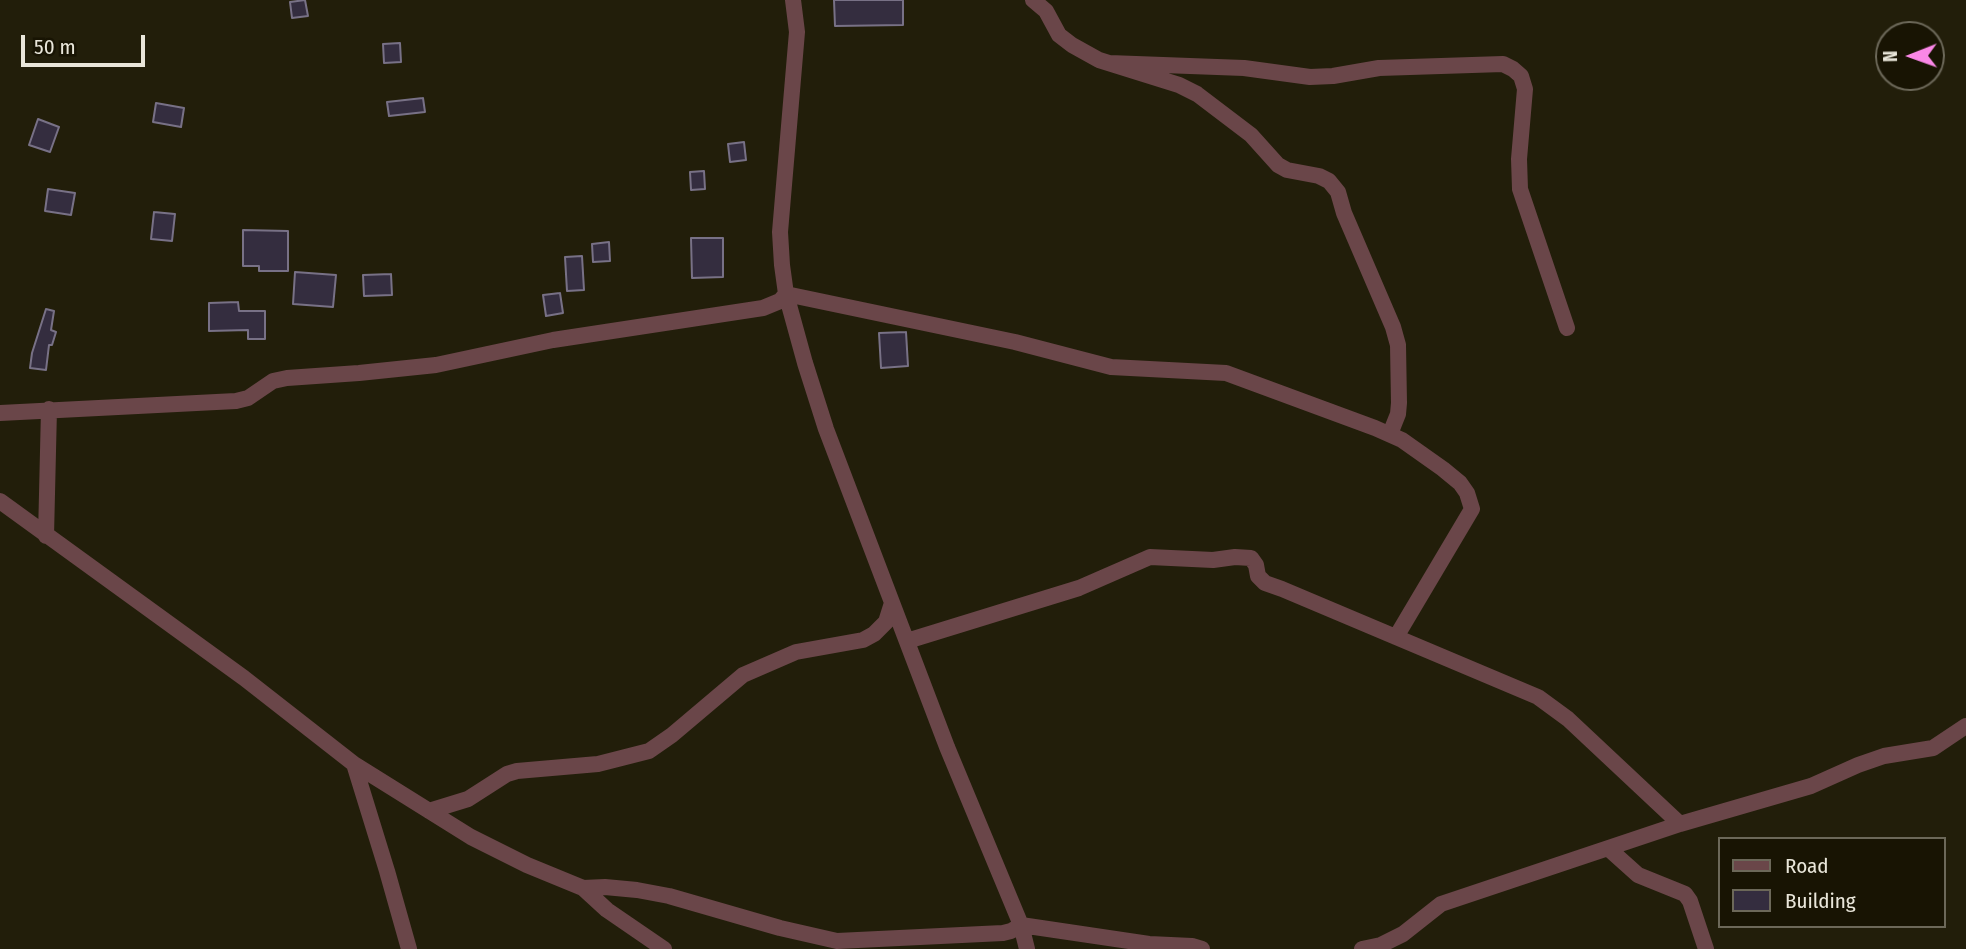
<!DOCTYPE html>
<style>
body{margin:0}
#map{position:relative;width:1966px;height:949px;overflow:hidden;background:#221e0a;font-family:"Fira Sans Condensed",sans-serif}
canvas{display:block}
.legend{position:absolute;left:1718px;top:837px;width:228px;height:91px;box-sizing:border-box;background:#181403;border:2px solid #6c6859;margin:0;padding:9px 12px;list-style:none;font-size:21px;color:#e9e6da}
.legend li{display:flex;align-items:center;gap:14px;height:35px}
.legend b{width:35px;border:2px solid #6c6859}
.north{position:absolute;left:1875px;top:21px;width:70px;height:70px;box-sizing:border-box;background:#181403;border:2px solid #6c6859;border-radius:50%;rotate:269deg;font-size:19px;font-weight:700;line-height:28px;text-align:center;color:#e9e6da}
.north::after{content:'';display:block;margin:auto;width:24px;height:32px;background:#fa87e7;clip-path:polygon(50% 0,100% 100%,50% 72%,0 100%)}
.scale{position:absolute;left:21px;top:35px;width:124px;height:32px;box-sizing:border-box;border:4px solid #e9e6da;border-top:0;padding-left:9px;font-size:21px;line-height:24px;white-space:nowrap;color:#e9e6da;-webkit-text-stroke:5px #181403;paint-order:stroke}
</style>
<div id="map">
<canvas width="1966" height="949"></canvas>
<ul class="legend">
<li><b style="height:9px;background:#6a4649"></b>Road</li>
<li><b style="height:19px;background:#342d3f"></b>Building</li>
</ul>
<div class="north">N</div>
<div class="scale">50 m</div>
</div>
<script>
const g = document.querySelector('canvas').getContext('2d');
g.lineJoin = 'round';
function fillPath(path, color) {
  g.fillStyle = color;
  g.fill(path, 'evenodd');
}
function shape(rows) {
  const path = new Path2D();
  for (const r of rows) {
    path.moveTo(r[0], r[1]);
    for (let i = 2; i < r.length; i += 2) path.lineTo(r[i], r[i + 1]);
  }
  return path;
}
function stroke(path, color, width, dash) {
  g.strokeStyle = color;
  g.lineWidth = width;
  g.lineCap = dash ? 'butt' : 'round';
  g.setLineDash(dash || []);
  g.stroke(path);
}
const building = shape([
 [305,0,308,16,292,18,290,2,305,0],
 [834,0,903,0,903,25,835,26,834,0],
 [400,43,401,62,384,63,383,44,400,43],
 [423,98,425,112,389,116,387,102,423,98],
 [156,103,184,108,181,127,153,122,156,103],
 [38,119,59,127,50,152,29,145,38,119],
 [744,142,746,160,730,162,728,144,744,142],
 [704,171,705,189,691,190,690,172,704,171],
 [48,189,75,193,71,215,45,211,48,189],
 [154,212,175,214,172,241,151,239,154,212],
 [243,230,288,231,288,271,259,271,259,266,243,266,243,230],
 [691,238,723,238,723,277,692,278,691,238],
 [609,242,610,261,593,262,592,244,609,242],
 [582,256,584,290,567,291,565,257,582,256],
 [295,272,336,275,333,307,293,304,295,272],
 [391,274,392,295,364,296,363,275,391,274],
 [560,293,563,313,546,316,543,295,560,293],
 [238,302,239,311,265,311,265,339,248,339,248,330,209,331,209,303,238,302],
 [46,309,54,311,51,330,56,332,52,345,49,345,46,370,30,368,32,353,46,309],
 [906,332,908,366,881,368,879,333,906,332]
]);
const street = shape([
 [793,0,797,32,780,232,782,265,786,294,805,363,826,429,947,747,1021,925,1027,949],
 [1033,0,1046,11,1059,35,1072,45,1099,60,1179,85,1197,94,1251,135,1278,165,1287,170,1319,176,1329,181,1338,192,1344,213,1393,327,1398,345,1399,403,1398,414,1390,434],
 [1109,63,1244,68,1310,77,1333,76,1379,68,1503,64,1513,69,1521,76,1525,89,1519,159,1520,189,1567,328],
 [0,413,236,401,248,398,273,381,287,378,359,373,436,365,553,340,763,308,780,301,786,294,1015,342,1111,367,1226,373,1375,428,1402,440,1443,469,1460,483,1467,493,1472,509,1396,637],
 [0,501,244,678,354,764,471,837,527,865,583,888,607,910,664,949],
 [46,536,49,409],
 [907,641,1079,588,1150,557,1213,560,1235,557,1251,558,1256,565,1258,576,1265,583,1282,589,1538,697,1568,719,1680,824],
 [354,764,387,871,409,949],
 [429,811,468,799,507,774,517,771,598,764,649,751,672,735,743,675,796,652,863,640,874,634,886,622,892,603],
 [1609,849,1638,875,1685,894,1690,901,1706,949],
 [583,888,605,887,637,890,669,896,780,928,837,941,1003,933,1011,931,1021,925,1149,944,1192,946,1202,949],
 [1362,949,1381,945,1403,934,1441,904,1680,824,1811,786,1858,765,1884,756,1933,748,1966,726]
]);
fillPath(building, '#342d3f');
stroke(building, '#787186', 2);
stroke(street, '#6a4649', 16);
</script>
